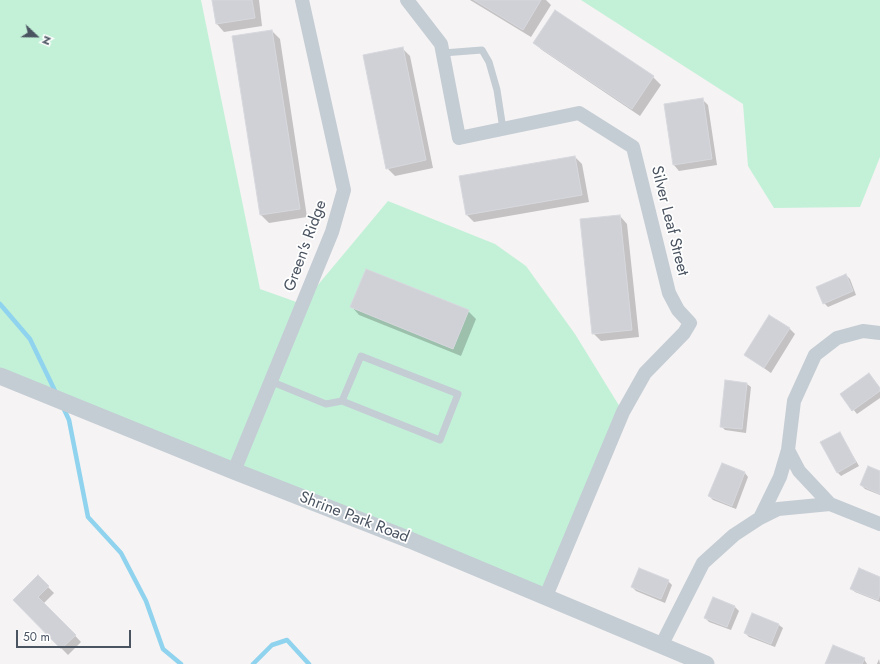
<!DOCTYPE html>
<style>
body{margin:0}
#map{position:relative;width:880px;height:664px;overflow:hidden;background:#f5f3f3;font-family:Jost,sans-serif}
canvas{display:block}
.north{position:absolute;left:16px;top:16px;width:40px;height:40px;-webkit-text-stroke:3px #fff;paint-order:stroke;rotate:112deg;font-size:11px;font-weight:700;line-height:16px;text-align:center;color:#4a5461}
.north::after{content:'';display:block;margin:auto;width:14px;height:18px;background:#4a5461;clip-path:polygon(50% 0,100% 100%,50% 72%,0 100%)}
.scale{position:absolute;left:16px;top:630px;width:115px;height:18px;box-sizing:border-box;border:2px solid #4a5461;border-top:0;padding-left:5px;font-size:12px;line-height:14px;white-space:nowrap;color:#4a5461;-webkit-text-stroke:3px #fff;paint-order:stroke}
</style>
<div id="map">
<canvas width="880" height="664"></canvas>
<div class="north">N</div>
<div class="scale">50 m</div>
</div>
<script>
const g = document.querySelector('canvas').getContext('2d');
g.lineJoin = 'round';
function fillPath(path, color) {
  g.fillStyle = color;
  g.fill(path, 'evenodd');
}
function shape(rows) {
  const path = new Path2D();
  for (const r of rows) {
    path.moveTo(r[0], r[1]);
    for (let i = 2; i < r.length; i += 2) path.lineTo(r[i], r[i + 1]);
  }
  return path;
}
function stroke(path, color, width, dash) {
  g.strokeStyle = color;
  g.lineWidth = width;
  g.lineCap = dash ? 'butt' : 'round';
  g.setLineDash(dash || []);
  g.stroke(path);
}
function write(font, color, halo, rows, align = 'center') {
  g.font = font + ' Jost,sans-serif';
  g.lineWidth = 3.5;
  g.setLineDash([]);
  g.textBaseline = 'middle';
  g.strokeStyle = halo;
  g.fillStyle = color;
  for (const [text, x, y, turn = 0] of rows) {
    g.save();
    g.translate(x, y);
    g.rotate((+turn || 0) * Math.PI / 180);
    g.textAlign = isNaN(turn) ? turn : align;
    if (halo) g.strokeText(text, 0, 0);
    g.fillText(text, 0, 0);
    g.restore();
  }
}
const green = shape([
 [0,0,201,0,260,289,302,304,388,201,495,244,526,266,575,334,623,412,546,596,0,376],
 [581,0,880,0,880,157,860,207,774,208,748,166,743,104]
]);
const shadow = shape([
 [213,0,259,0,262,26,224,32,217,24],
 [470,0,546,0,551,5,531,37],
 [272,31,280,39,307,217,269,223,261,215],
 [534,43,653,77,661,85,640,116,542,50],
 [402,48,410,56,433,168,395,176,387,168],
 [702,99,708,105,717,165,679,171,674,165],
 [575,157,582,164,589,202,474,222,467,215],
 [620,216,627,224,639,337,601,341,593,333],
 [846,275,850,279,856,295,828,307,824,303],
 [352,307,468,311,476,319,461,356,359,315],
 [789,328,795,334,771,373,745,355],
 [869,375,880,388,880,398,857,414,841,394],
 [747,384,751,387,746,433,725,430,721,426],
 [840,433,859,466,841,476,837,472],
 [722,464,745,473,748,477,736,509,713,500,709,496],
 [880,472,880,495,865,489,861,485],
 [38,577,54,593,44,603,81,642,68,655,14,600],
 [880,578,880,602,855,592,852,589],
 [668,581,672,585,665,603,636,591,632,587],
 [713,599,735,607,739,611,731,630,709,622,705,618],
 [752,614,779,625,783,628,775,647,749,637,745,633],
 [864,659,867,664,826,664],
 [879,659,880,664,877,664]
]);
const stream = shape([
 [0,304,30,339,56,393],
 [63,407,69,420,88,517,121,553,146,601,163,649,181,664],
 [253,664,272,645,287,640,309,664]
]);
const building = shape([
 [212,0,252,0,255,18,216,24,212,0],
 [474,0,541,0,523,30,474,0],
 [555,10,654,76,632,109,533,43,555,10],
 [272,30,300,209,260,215,232,36,272,30],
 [403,47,426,160,386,169,363,55,403,47],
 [703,98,712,159,673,165,664,104,703,98],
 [575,156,582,195,466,215,459,176,575,156],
 [620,215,632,330,592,334,580,219,620,215],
 [366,269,469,310,453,349,350,307,366,269],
 [846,274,853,291,823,304,816,287,846,274],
 [769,315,790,328,764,368,744,355,769,315],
 [869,373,880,388,880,391,852,411,840,394,869,373],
 [725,380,747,383,742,429,720,427,725,380],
 [840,432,856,462,837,473,820,442,840,432],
 [722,463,745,472,732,506,708,496,722,463],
 [868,466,880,471,880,494,860,485,868,466],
 [639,568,669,580,661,599,631,587,639,568],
 [859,568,880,577,880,594,878,600,850,589,859,568],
 [38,575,49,586,38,597,76,635,61,649,13,600,38,575],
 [713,597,735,606,727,627,704,618,713,597],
 [752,613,779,624,771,644,744,633,752,613],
 [833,645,865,658,862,664,825,664,833,645]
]);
const service = shape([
 [443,53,482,50,489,62,497,90,503,129],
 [270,381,326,404,342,401,361,356,458,394,440,440,342,401]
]);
const minor = shape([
 [407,0,441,44,459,138,579,113,633,147,669,293,678,310,690,323,684,333,645,373,623,412,546,596],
 [788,450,799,471,830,504],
 [234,471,332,232,344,190,302,0],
 [760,518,780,477,788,450,794,401,815,355,837,338,863,331,880,333],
 [661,646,703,563,734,535,760,518,778,509,830,504,880,524]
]);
const tertiary = shape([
 [0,376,234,471,410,540,706,664]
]);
const streetNames = [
 ["Silver Leaf Street",669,221,76],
 ["Green's Ridge",306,246,-70],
 ["Shrine Park Road",354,518,21]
];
fillPath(green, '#c3f1d8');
fillPath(shadow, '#0003');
stroke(stream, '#8fd3ee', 4.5);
fillPath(building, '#cfd1d7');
stroke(building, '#d7d8de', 1);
stroke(service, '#c4ccd4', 7);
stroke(minor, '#c4ccd4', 14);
stroke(tertiary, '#c4ccd4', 17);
write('16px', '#4a5461', '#fff', streetNames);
</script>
